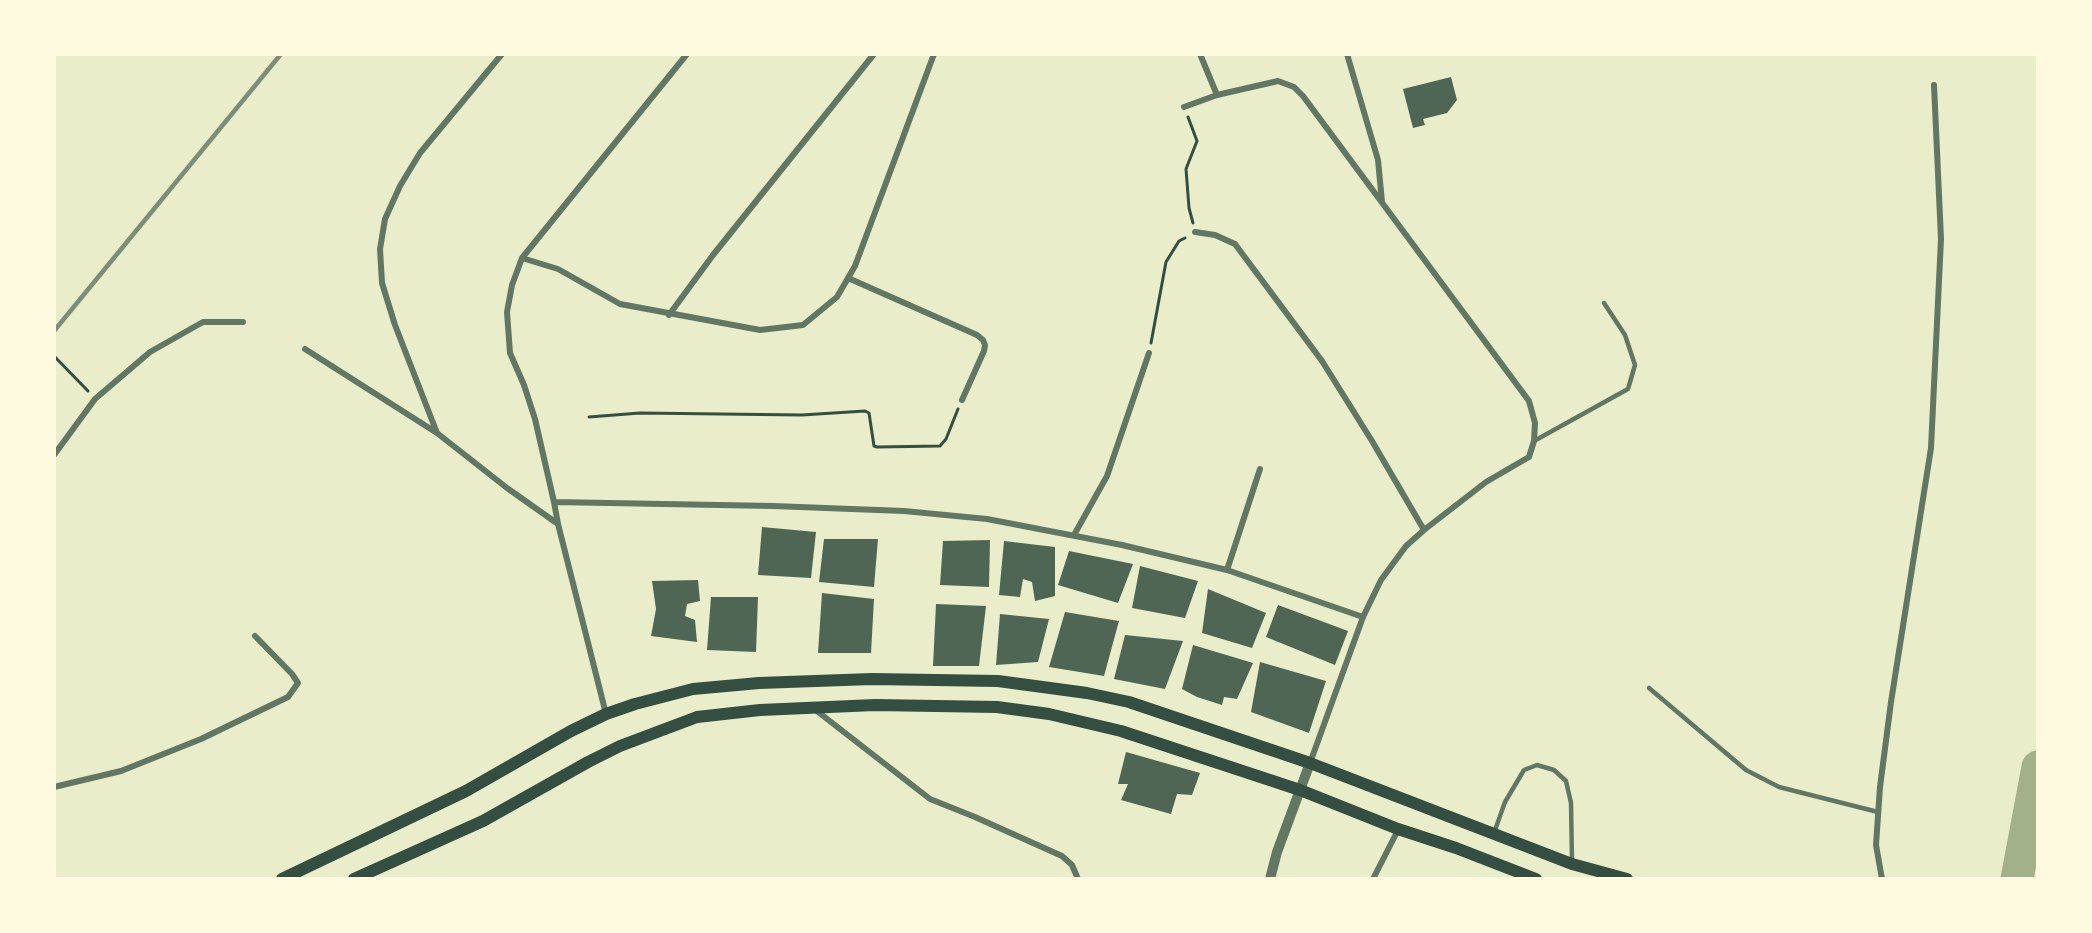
<!DOCTYPE html>
<style>
body{margin:0}
#map{position:relative;width:2092px;height:933px;overflow:hidden;background:#e9edc9;font-family:"Golos Text",sans-serif}
canvas{display:block}
.frame{position:absolute;inset:0;border:56px solid #fefae0;pointer-events:none}
</style>
<div id="map">
<canvas width="2092" height="933"></canvas>
<div class="frame"></div>
</div>
<script>
const g = document.querySelector('canvas').getContext('2d');
g.lineJoin = 'round';
function shape(rows) {
  const path = new Path2D();
  for (const r of rows) {
    path.moveTo(r[0], r[1]);
    for (let i = 2; i < r.length; i += 2) path.lineTo(r[i], r[i + 1]);
  }
  return path;
}
function stroke(path, color, width, dash) {
  g.strokeStyle = color;
  g.lineWidth = width;
  g.lineCap = dash ? 'butt' : 'round';
  g.setLineDash(dash || []);
  g.stroke(path);
}
function fillPath(path, color) {
  g.fillStyle = color;
  g.fill(path, 'evenodd');
}
const river = shape([
 [2017,879,2038,767]
]);
const building = shape([
 [1451,77,1457,100,1447,113,1423,119,1425,125,1413,128,1403,89],
 [762,527,816,532,811,578,758,575],
 [824,539,878,539,874,587,819,582],
 [990,540,989,587,940,585,943,541],
 [1004,541,1055,547,1055,596,1035,601,1032,582,1023,579,1020,597,999,595],
 [1069,551,1133,564,1118,603,1058,585],
 [1140,566,1198,581,1185,618,1132,608],
 [698,580,700,601,687,604,685,616,695,620,697,642,651,636,656,609,652,581],
 [1208,589,1266,613,1252,648,1202,633],
 [822,593,874,599,871,653,818,653],
 [711,597,758,597,756,652,707,650],
 [936,604,986,606,979,666,933,666],
 [1278,605,1348,631,1335,665,1266,637],
 [1065,612,1119,621,1104,676,1049,667],
 [1000,614,1049,619,1038,662,996,665],
 [1125,635,1183,641,1165,689,1114,679],
 [1193,645,1253,663,1237,699,1224,697,1222,705,1197,697,1182,689],
 [1260,662,1326,681,1309,733,1251,712],
 [1126,752,1200,773,1192,795,1177,794,1171,814,1121,800,1128,784,1118,784]
]);
const path = shape([
 [1188,117,1197,141,1186,169,1189,208,1193,223],
 [1151,343,1166,262,1179,241,1185,238],
 [54,356,88,391],
 [589,417,640,413,802,415,865,411,869,413,874,446,877,447,940,446,946,439,958,409]
]);
const service = shape([
 [1534,441,1628,389,1635,365,1625,335,1604,303],
 [1649,688,1746,770,1779,787,1878,812],
 [1494,833,1505,802,1524,770,1537,765,1554,770,1566,781,1571,803,1572,861]
]);
const minor = shape([
 [1200,54,1217,95],
 [1347,54,1378,160,1382,202],
 [1184,107,1217,95,1278,81,1294,87,1303,96,1529,401,1535,423,1534,441,1529,457,1486,482,1424,530,1406,546,1381,580,1363,617,1310,763],
 [1195,232,1215,235,1235,244,1322,361,1372,441,1424,530],
 [522,258,558,269,620,304,760,330,803,325,837,297,855,266,934,54],
 [848,278,977,335,983,340,985,345,984,351,962,400],
 [669,315,713,255,874,54],
 [305,349,437,433,507,488,558,524],
 [437,433,395,325,382,283,380,249,385,219,400,186,420,153,502,54],
 [54,455,95,399,150,352,203,322,243,322],
 [554,502,773,506,904,511,987,519,1122,545,1227,570,1363,617],
 [1074,535,1107,476,1149,353],
 [1227,570,1260,469],
 [813,708,930,799,975,817,1062,856,1072,865,1078,879],
 [606,714,558,524,554,502,535,419,524,385,510,353,507,312,512,285,522,258,687,54],
 [54,787,121,771,201,739,288,697,298,683,292,674,255,636],
 [1373,879,1398,830],
 [1882,879,1876,845,1880,787,1891,702,1931,448,1941,239,1934,85]
]);
const tertiary = shape([
 [1270,879,1277,852,1310,763]
]);
const secondary = shape([
 [282,879,466,791,571,731,606,714,635,704,693,689,759,683,872,679,998,681,1087,693,1129,702,1310,763,1572,864,1627,879],
 [354,879,483,821,588,762,620,746,697,717,760,710,875,705,997,707,1049,714,1121,731,1300,790,1398,829,1456,848,1536,879]
]);
const rail = shape([
 [54,331,281,54]
]);
stroke(river, '#a3b18a', 33);
fillPath(building, '#4f6655');
stroke(path, '#344e41', 3);
stroke(service, '#617663', 4.5);
stroke(minor, '#617663', 6);
stroke(tertiary, '#617663', 10);
stroke(secondary, '#344e41', 12);
stroke(rail, '#7c8e77', 4.5);
</script>
